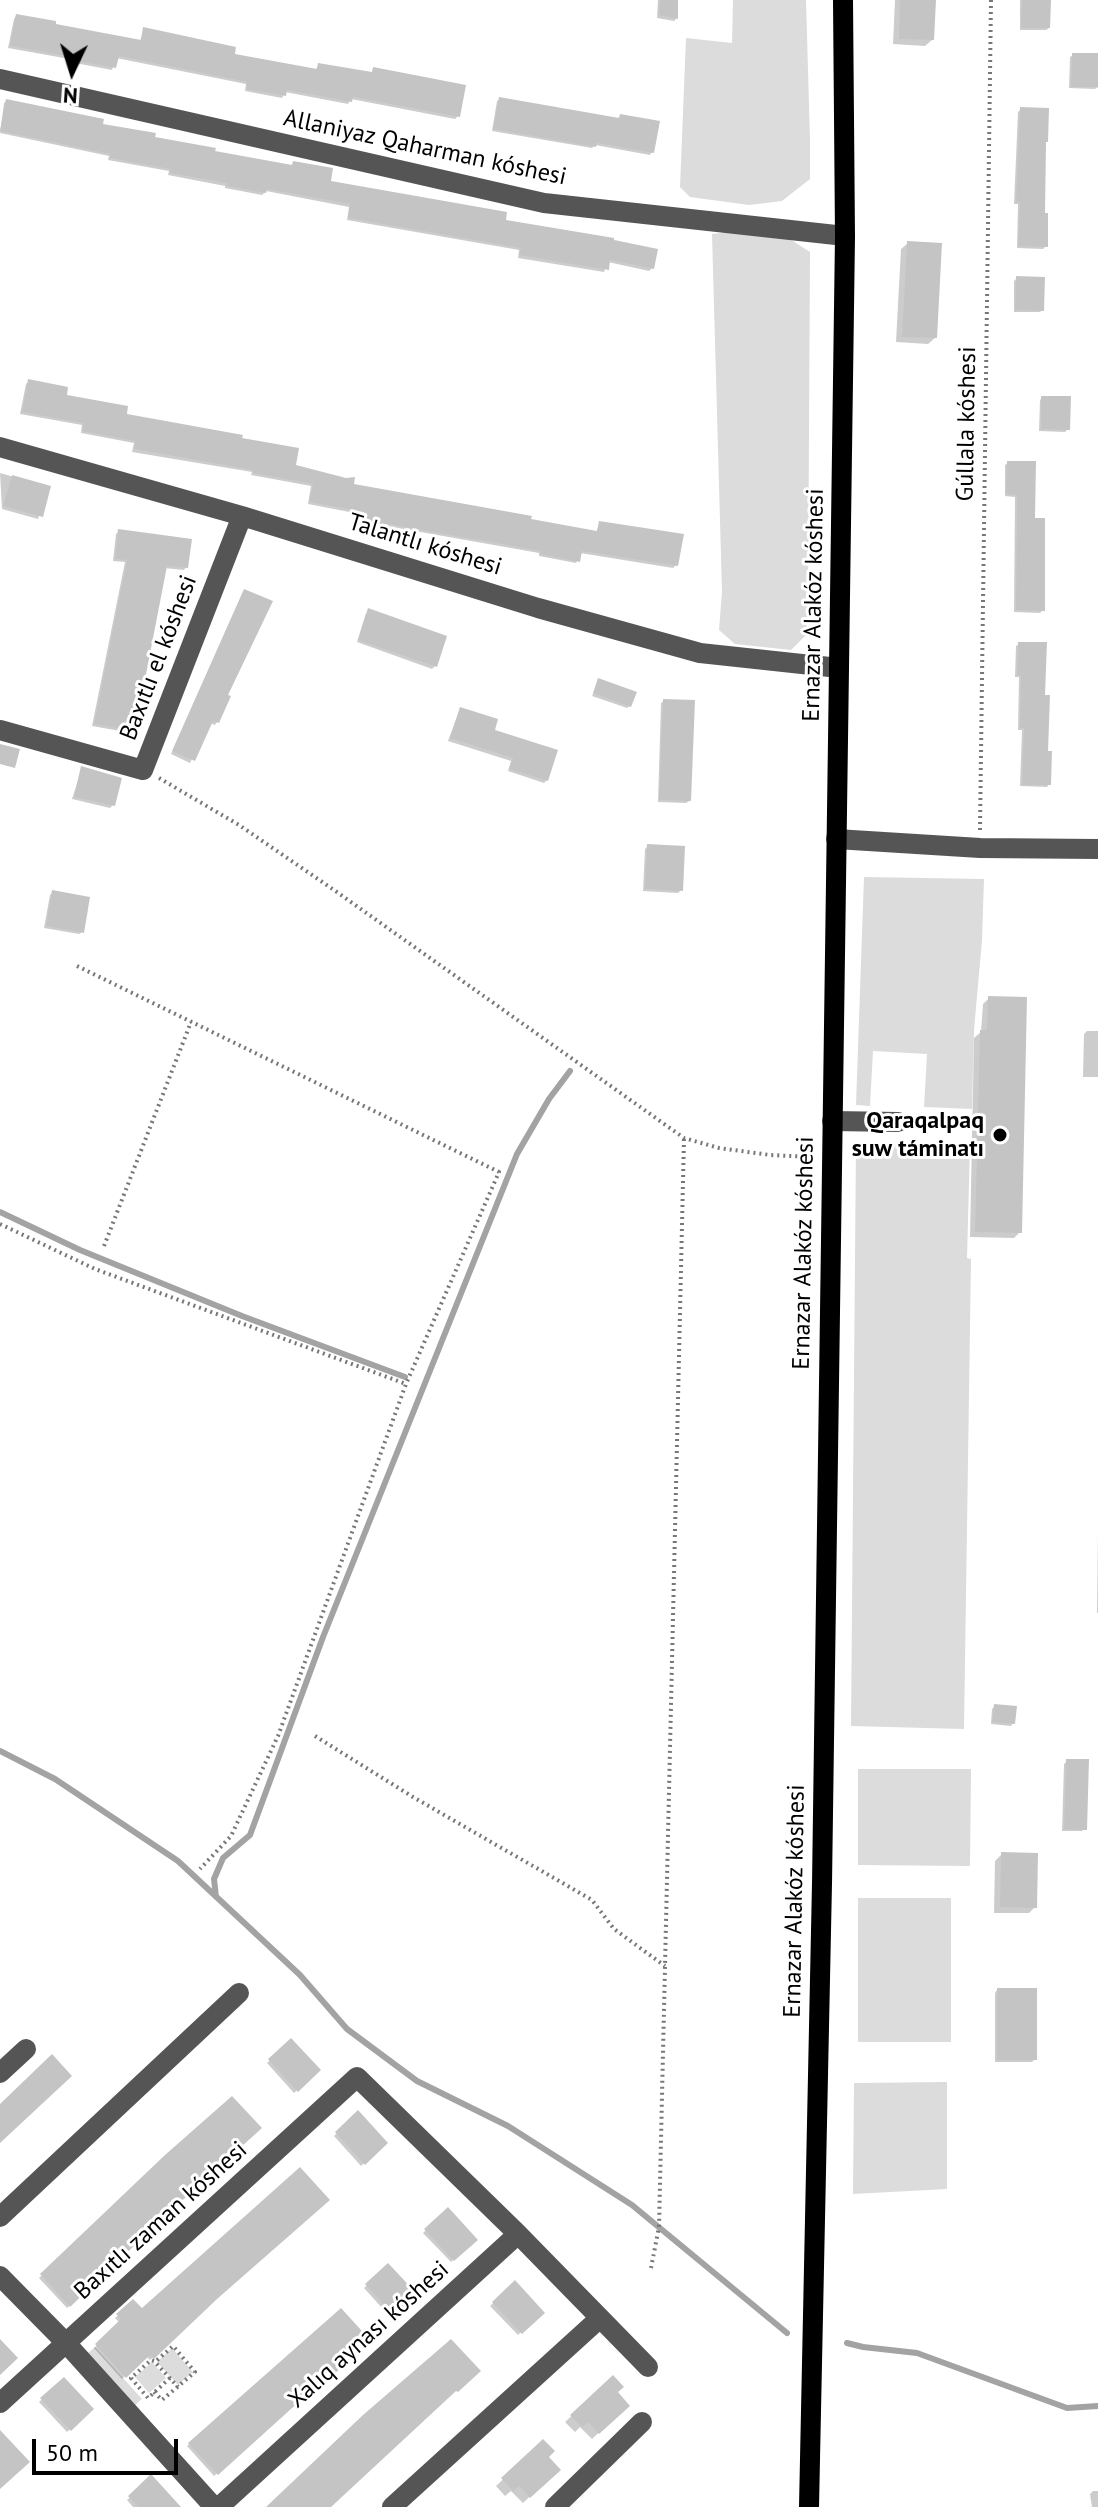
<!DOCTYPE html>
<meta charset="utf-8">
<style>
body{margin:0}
#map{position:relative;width:1098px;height:2507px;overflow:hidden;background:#fff;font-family:"PT Sans",sans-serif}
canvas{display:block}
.north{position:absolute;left:32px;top:32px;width:80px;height:80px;-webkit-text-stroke:6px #fff;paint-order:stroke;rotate:184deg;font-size:22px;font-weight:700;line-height:32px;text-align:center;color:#000}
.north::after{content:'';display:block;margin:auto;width:28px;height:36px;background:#000;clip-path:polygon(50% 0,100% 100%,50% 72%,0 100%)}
.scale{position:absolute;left:32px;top:2439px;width:146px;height:36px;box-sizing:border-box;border:4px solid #000;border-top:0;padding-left:10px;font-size:24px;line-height:28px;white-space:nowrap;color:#000;-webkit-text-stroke:6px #fff;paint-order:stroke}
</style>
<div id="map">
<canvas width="1098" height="2507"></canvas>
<div class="north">N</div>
<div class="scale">50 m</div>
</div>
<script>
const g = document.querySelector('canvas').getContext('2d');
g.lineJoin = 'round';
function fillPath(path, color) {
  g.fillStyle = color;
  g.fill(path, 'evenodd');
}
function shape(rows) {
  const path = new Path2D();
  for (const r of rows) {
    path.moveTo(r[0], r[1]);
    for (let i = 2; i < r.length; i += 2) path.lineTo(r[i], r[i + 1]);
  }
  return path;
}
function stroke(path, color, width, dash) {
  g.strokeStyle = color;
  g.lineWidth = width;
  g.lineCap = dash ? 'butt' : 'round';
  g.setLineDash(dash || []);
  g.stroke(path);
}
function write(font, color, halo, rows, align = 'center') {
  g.font = font + ' "PT Sans",sans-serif';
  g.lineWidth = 6;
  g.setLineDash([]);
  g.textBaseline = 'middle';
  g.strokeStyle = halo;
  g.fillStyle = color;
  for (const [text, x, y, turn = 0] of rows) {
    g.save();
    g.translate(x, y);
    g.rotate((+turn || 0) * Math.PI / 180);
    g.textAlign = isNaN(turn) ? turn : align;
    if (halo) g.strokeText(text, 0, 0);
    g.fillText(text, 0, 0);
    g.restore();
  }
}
const green = shape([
 [733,0,806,0,810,141,810,179,782,201,749,205,690,197,680,187,686,38,732,43],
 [737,231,785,236,810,252,808,606,806,635,791,650,735,644,719,630,722,592,712,234],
 [864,877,984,879,982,940,974,1030,972,1109,924,1107,927,1054,873,1051,870,1106,856,1105],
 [856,1142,970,1145,967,1258,971,1259,964,1729,851,1726],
 [858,1769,971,1769,970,1866,858,1865],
 [858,1898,951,1898,951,2042,858,2042],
 [947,2082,947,2189,853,2194,854,2083],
 [95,2347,142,2399,134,2406,87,2354],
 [172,2348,193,2372,178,2385,157,2362],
 [152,2362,166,2378,149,2393,135,2377]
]);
const shadow = shape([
 [658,0,676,0,676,19,674,21,657,18],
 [895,0,934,0,932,40,925,46,893,44],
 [1020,0,1049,0,1049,28,1046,30,1020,30],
 [16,16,53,26,140,41,144,29,233,55,315,70,319,65,371,74,374,69,458,116,455,119,351,99,348,104,285,92,282,98,245,91,246,84,116,58,112,70,75,63,75,60,8,48,14,19],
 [1073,55,1098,55,1098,87,1095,89,1069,88,1070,57],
 [500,99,617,119,621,116,652,152,650,155,595,145,592,148,492,131,497,101],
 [6,101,213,152,290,166,294,163,328,183,503,221,652,268,649,271,608,262,604,272,518,258,519,250,347,220,349,207,266,191,262,195,225,188,225,186,168,175,169,171,108,160,109,156,0,133,4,103],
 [1021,109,1044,143,1043,215,1046,246,1043,249,1017,248,1018,204,1014,204,1018,112],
 [908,243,935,338,928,344,896,342,901,249],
 [1017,278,1042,310,1040,312,1014,312,1014,281],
 [28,382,124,416,240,439,293,466,352,486,596,533,600,523,676,565,673,568,580,553,576,563,539,556,539,553,364,522,365,515,308,504,311,486,251,475,252,472,132,452,134,443,81,433,82,425,20,414,26,384],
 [1042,398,1068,429,1065,432,1039,431,1040,400],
 [1008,463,1033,520,1043,610,1040,613,1014,612,1015,497,1005,496,1005,465],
 [0,473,49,487,38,519,2,509],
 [119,531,186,567,184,570,164,568,134,730,131,733,92,726,125,562,113,561,116,534],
 [245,591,226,696,217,722,215,725,210,723,190,763,171,754],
 [366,613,435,666,432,669,357,642],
 [1019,644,1043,697,1049,784,1047,787,1020,786,1022,730,1018,730,1019,677,1015,677,1016,646],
 [599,681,630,706,627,708,592,696],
 [664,701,689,801,686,803,658,802,661,703],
 [460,709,493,731,547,780,544,783,508,771,511,761,448,741],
 [82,768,113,805,110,808,72,799],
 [648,846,681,890,678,893,643,891,645,849],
 [53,892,82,932,79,934,44,928,50,895],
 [989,998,1020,1232,1014,1238,970,1237,974,1038,981,1032,983,1004],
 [1087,1031,1098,1031,1098,1077,1083,1077,1084,1034],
 [1098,1531,1098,1613,1097,1613],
 [995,1706,1013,1723,1011,1726,991,1724,992,1709],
 [1067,1761,1085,1829,1082,1831,1062,1831,1064,1764],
 [1002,1854,1035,1907,1029,1913,994,1913,995,1861],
 [997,1990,1035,2059,1032,2062,995,2062,995,1993],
 [291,2040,318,2070,294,2093,267,2063],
 [358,2113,386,2143,361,2166,334,2136],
 [167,2157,171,2208,67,2308,39,2278],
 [447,2210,475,2240,451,2262,423,2233],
 [388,2266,415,2295,391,2318,364,2288],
 [515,2283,542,2313,518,2335,490,2306],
 [133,2302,171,2342,150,2360,146,2356,122,2379,94,2348,120,2323,115,2318],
 [340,2311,368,2341,300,2402,298,2400,214,2476,187,2446],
 [612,2378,615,2393,627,2406,592,2439,580,2427,575,2432,565,2422],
 [64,2379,91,2409,67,2432,39,2402],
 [543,2442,546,2457,558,2470,523,2503,511,2491,505,2496,496,2486],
 [151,2477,178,2507,133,2507,127,2500],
 [1093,2491,1098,2491,1098,2507,1092,2507,1090,2494]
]);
const stream = shape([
 [0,1212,80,1250,242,1316,405,1377],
 [0,1751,55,1779,178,1861,300,1975,347,2029,417,2081,508,2126,632,2205,787,2333],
 [216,1897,214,1879,223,1858,250,1835,323,1637,517,1154,549,1099,570,1071],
 [847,2343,863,2347,917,2353,1067,2408,1098,2406]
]);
const building = shape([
 [660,0,678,0,678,19,659,15],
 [900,0,936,0,934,40,899,39],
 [1022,0,1051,0,1050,28,1021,28],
 [16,14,56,21,56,24,141,40,143,27,236,47,235,54,317,69,318,63,372,72,373,67,466,85,460,117,353,97,352,102,287,90,286,96,246,89,247,82,119,56,116,68,76,61,77,58,10,46],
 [1072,53,1098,53,1098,87,1071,87],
 [499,97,619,118,620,114,660,121,654,153,597,143,596,147,493,129],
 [6,99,104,119,103,124,156,133,155,137,216,148,215,151,292,165,293,161,333,168,331,181,507,212,506,220,614,238,614,240,658,249,654,269,610,260,609,270,519,255,521,248,348,218,350,204,267,189,266,193,226,186,227,183,170,173,170,169,110,158,110,154,0,131],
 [1020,107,1049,108,1048,142,1046,142,1045,213,1048,213,1048,247,1018,246,1020,202,1016,202],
 [907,241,942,243,937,338,902,337],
 [1016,276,1045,277,1044,311,1015,310],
 [28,379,68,387,67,395,128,406,127,414,243,435,242,438,299,448,296,465,346,478,355,477,354,484,532,516,531,519,597,531,599,521,684,534,678,566,582,551,580,562,540,554,541,551,365,520,366,512,309,502,313,484,253,473,253,470,134,449,135,441,82,431,83,423,22,412],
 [1041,396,1071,396,1070,430,1041,429],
 [1007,461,1036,461,1035,518,1045,518,1045,611,1016,610,1017,495,1006,494],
 [12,475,51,486,43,517,3,506],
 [118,529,192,539,188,568,167,566,135,731,94,724,127,560,115,559],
 [244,589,273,601,228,695,231,696,219,723,213,721,195,761,172,751],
 [368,608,447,636,437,667,358,640],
 [1018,642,1047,642,1045,695,1050,695,1048,751,1052,751,1051,785,1022,785,1024,728,1020,728,1021,676,1017,675],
 [598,678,637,692,631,707,593,693],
 [663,699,695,700,691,801,659,800],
 [460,707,498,719,495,730,558,750,548,781,509,769,513,758,450,738],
 [0,744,20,749,15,768,0,764],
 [81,766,122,778,115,806,74,797],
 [647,844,685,846,683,891,645,889],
 [52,890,90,897,84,933,46,926],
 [988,996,1027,997,1022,1233,975,1232,980,1030,987,1030],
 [994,1704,1017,1706,1015,1724,992,1722],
 [1066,1759,1089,1759,1087,1830,1064,1829],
 [1001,1852,1038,1853,1037,1908,1000,1907],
 [997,1988,1037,1988,1037,2060,997,2060],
 [291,2038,321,2070,298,2092,268,2059],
 [52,2054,72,2076,0,2143,0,2104],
 [232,2096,262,2128,176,2206,70,2307,40,2274,165,2155],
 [358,2110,388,2143,365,2165,335,2132],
 [300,2167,330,2200,217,2299,154,2359,150,2355,126,2378,95,2344,121,2319,116,2314,133,2299,142,2308],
 [448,2207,478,2240,454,2261,424,2229],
 [388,2263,418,2295,395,2317,365,2284],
 [515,2280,545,2313,522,2334,492,2302],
 [341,2308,371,2341,304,2401,302,2399,218,2475,188,2443],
 [0,2339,18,2358,0,2375],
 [451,2339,481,2371,458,2392,456,2391,331,2507,266,2507,363,2415],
 [613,2375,624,2387,618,2392,630,2406,599,2434,588,2422,582,2427,570,2415],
 [64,2377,94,2409,71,2431,40,2398],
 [0,2430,30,2462,0,2489],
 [543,2439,555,2451,549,2457,561,2470,530,2498,519,2486,513,2491,501,2478],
 [151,2474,181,2507,138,2507,128,2496]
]);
const path = shape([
 [159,778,239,825,334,890,684,1138,719,1148,770,1155,812,1157],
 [980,830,991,0],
 [77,966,499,1172,406,1384,278,1736,231,1836,200,1869],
 [0,1224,95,1269,406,1384],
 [104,1246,191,1022],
 [315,1736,413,1797,592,1900,614,1929,665,1966],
 [651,2268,659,2227,684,1138],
 [170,2378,148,2398,131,2378,151,2360,154,2361,178,2387],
 [154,2392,162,2400,195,2372,173,2346,155,2362]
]);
const minor = shape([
 [0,79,544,203,845,236],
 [0,447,242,516,538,608,700,653,839,668],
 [0,730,143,770,242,516],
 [836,839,980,848,1098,849],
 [832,1121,898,1122],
 [0,2073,26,2049],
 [0,2217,239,1993],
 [0,2276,66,2343,214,2507],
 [0,2403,357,2077,518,2234,648,2367],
 [219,2507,518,2234],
 [392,2507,600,2318],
 [555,2507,642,2422]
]);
const major = shape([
 [809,2507,822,1883,839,668,845,236,843,0]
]);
const markers = [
 [1000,1135,8,"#000"]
];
const streetNames = [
 ["Allaniyaz Qaharman kóshesi",425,148,12],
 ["Gúllala kóshesi",967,424,-89],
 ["Talantlı kóshesi",425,545,17],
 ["Ernazar Alakóz kóshesi",814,605,-89],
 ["Baxıtlı el kóshesi",159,658,-69],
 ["Ernazar Alakóz kóshesi",804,1253,-89],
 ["Ernazar Alakóz kóshesi",795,1901,-89],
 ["Baxıtlı zaman kóshesi",161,2221,-42],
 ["Xalıq aynası kóshesi",369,2335,-42]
];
const poiNames = [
 ["Qaraqalpaq",984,1121],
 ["suw táminatı",984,1149]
];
fillPath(green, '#dcdcdc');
fillPath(shadow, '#0003');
stroke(stream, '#a3a3a3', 6);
fillPath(building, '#c4c4c4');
stroke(path, '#777', 4, [2, 4]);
stroke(minor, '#555', 20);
stroke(major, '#000', 20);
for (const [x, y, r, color] of markers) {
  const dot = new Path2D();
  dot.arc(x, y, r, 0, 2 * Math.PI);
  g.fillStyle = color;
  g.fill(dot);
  stroke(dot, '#fff', 3);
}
write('24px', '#000', '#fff', streetNames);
write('bold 24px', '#000', '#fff', poiNames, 'right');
</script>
